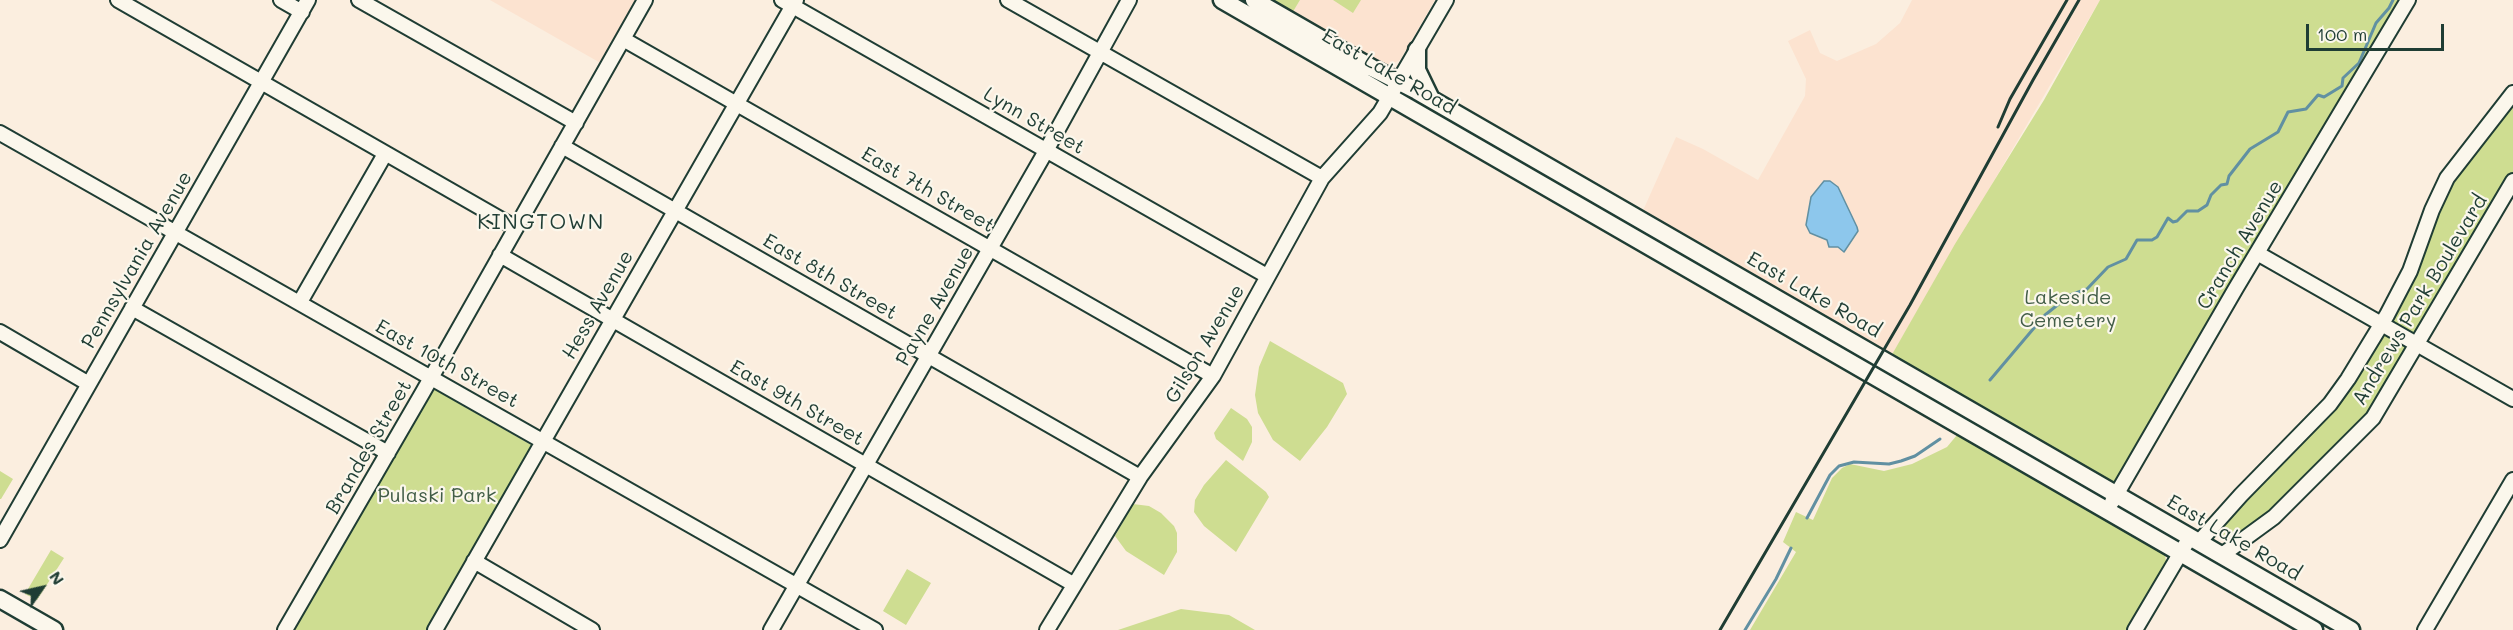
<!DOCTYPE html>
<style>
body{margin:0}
#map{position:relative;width:2513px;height:630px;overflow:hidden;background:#fbeedf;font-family:Mali,sans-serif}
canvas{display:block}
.north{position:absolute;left:12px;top:558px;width:60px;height:60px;-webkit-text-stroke:4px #fbf7ec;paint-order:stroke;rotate:56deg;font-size:16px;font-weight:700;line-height:24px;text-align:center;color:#1f3d34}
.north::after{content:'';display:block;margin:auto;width:21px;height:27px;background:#1f3d34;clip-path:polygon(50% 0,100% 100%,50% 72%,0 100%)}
.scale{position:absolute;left:2306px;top:24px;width:138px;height:27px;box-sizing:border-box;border:3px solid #1f3d34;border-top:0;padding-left:8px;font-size:18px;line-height:21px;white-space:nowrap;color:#1f3d34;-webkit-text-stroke:4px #fbf7ec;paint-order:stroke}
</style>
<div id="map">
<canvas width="2513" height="630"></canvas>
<div class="north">N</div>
<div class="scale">100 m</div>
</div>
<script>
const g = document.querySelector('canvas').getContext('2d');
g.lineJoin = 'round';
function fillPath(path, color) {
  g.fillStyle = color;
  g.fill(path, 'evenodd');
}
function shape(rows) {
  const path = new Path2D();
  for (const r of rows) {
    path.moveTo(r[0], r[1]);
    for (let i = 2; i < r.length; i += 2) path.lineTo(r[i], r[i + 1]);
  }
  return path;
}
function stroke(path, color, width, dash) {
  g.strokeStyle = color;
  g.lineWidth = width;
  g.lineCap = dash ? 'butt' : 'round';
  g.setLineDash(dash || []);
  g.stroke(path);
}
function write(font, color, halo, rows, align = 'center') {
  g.font = font + ' Mali,sans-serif';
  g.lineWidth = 4.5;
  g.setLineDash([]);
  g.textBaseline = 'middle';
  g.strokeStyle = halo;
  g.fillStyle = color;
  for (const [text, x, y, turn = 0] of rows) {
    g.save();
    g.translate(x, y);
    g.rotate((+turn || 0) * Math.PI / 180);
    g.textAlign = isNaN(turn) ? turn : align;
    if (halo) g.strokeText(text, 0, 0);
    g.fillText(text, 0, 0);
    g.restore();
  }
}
const built = shape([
 [490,0,641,0,604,65],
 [1300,0,1435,0,1400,60,1386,67,1291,15],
 [1912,0,2100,0,1890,358,1641,215,1676,137,1703,149,1758,180,1805,96,1806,79,1788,41,1810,30,1820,53,1837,61,1876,44,1900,23]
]);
const green = shape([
 [1266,0,1300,0,1291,15],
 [1333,0,1361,0,1353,13],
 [2100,0,2403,0,2320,134,2118,479,2112,485,1890,358,1955,244,2044,100],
 [2513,101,2513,174,2418,338,2391,324,2392,319,2443,194],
 [2383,331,2409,346,2385,398,2278,506,2238,537,2228,540,2223,538,2219,531,2221,525],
 [1270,341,1343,383,1347,394,1327,427,1300,461,1273,440,1258,413,1255,395,1259,367],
 [432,388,533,446,429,630,291,630],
 [1231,408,1247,419,1252,427,1252,442,1243,461,1216,439,1214,433],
 [1957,435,2165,555,2166,561,2126,630,1750,630,1796,552,1783,542,1796,512,1813,520,1832,478,1842,468,1850,464,1884,471,1912,464,1947,447],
 [1226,460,1266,492,1269,497,1236,552,1204,526,1194,512,1195,500,1204,485],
 [0,471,13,479,1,499,0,499],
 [1133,504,1149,506,1161,513,1174,526,1177,533,1177,552,1164,575,1126,551,1115,536],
 [51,550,64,558,37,600,25,594],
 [907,569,931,583,906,625,883,611],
 [1181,609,1229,615,1255,630,1118,630]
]);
const water = shape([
 [1824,181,1830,181,1838,187,1857,227,1858,231,1844,252,1838,247,1829,247,1827,240,1810,233,1806,225,1811,197,1824,181]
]);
const stream = shape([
 [1990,380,2045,315,2070,295,2087,289,2108,267,2126,259,2137,240,2152,240,2157,237,2168,218,2173,222,2177,221,2187,211,2198,211,2207,205,2211,195,2221,185,2227,184,2229,176,2250,149,2278,132,2288,112,2306,109,2318,95,2324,97,2342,86,2343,78,2359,63,2376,23,2389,8,2393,0],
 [1807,518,1830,475,1839,466,1854,462,1889,464,1901,461,1915,456,1940,439],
 [1745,630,1776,579,1791,548]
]);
const minor = shape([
 [118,0,516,228],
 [281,0,302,12],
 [359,0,576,123],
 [782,0,1267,276],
 [1008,0,1322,178],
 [623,39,1213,376],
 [0,133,875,630],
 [562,146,1140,477],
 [2257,253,2513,399],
 [500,255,1073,584],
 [300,302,385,154],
 [132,308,388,453],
 [0,332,89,384],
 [2112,502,2236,288,2408,0],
 [0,540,308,0],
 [2199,542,2241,495,2330,404,2348,379,2387,315,2410,271,2432,210,2447,178,2513,93],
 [2222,555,2274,517,2373,418,2513,181],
 [474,561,592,630],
 [285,630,423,392,645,0],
 [435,630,796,0],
 [771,630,1042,158,1129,0],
 [1047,630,1140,477,1213,376,1322,178,1380,113,1446,0],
 [2135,630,2190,537],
 [2425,630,2513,480]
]);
const major = shape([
 [1222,0,2314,630],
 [1254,0,1372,68,1417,91,2351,630],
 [1417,50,1417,70,1431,99],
 [0,599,54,630]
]);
const rail = shape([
 [1998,127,2010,99,2067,0],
 [1720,630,1910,305,2033,80,2079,0]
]);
const streetNames = [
 ["East Lake Road",1389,72,30],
 ["Lynn Street",1034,121,30],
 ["East 7th Street",928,190,30],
 ["Cranch Avenue",2240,245,-59],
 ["Pennsylvania Avenue",137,260,-60],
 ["East 8th Street",830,277,30],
 ["East Lake Road",1814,295,30],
 ["Andrews Park Boulevard",2420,300,-59],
 ["Hess Avenue",598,305,-60],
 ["Payne Avenue",935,306,-60],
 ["Gilson Avenue",1205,344,-59],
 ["East 10th Street",447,364,29],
 ["East 9th Street",797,403,30],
 ["Brandes Street",369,447,-60],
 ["East Lake Road",2234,538,30]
];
const parkNames = [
 ["Lakeside",2068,298],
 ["Cemetery",2068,321],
 ["Pulaski Park",437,496]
];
const neighbourhoodNames = [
 ["KINGTOWN",541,223]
];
fillPath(built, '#fce3d0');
fillPath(green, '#cedd91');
fillPath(water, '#8dc7ec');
stroke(water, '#6190a2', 1.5);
stroke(stream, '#6190a2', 3);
stroke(minor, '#1f3d34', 18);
stroke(major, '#1f3d34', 21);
stroke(minor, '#fbf7ec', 14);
stroke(major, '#fbf7ec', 16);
stroke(rail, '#1f3d34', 3);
write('20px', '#1f3d34', '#fbf7ec', streetNames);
write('20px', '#425d47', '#fbf7ec', parkNames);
g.letterSpacing = '1.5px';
write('21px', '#1f3d34', '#fbf7ec', neighbourhoodNames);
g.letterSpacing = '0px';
</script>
